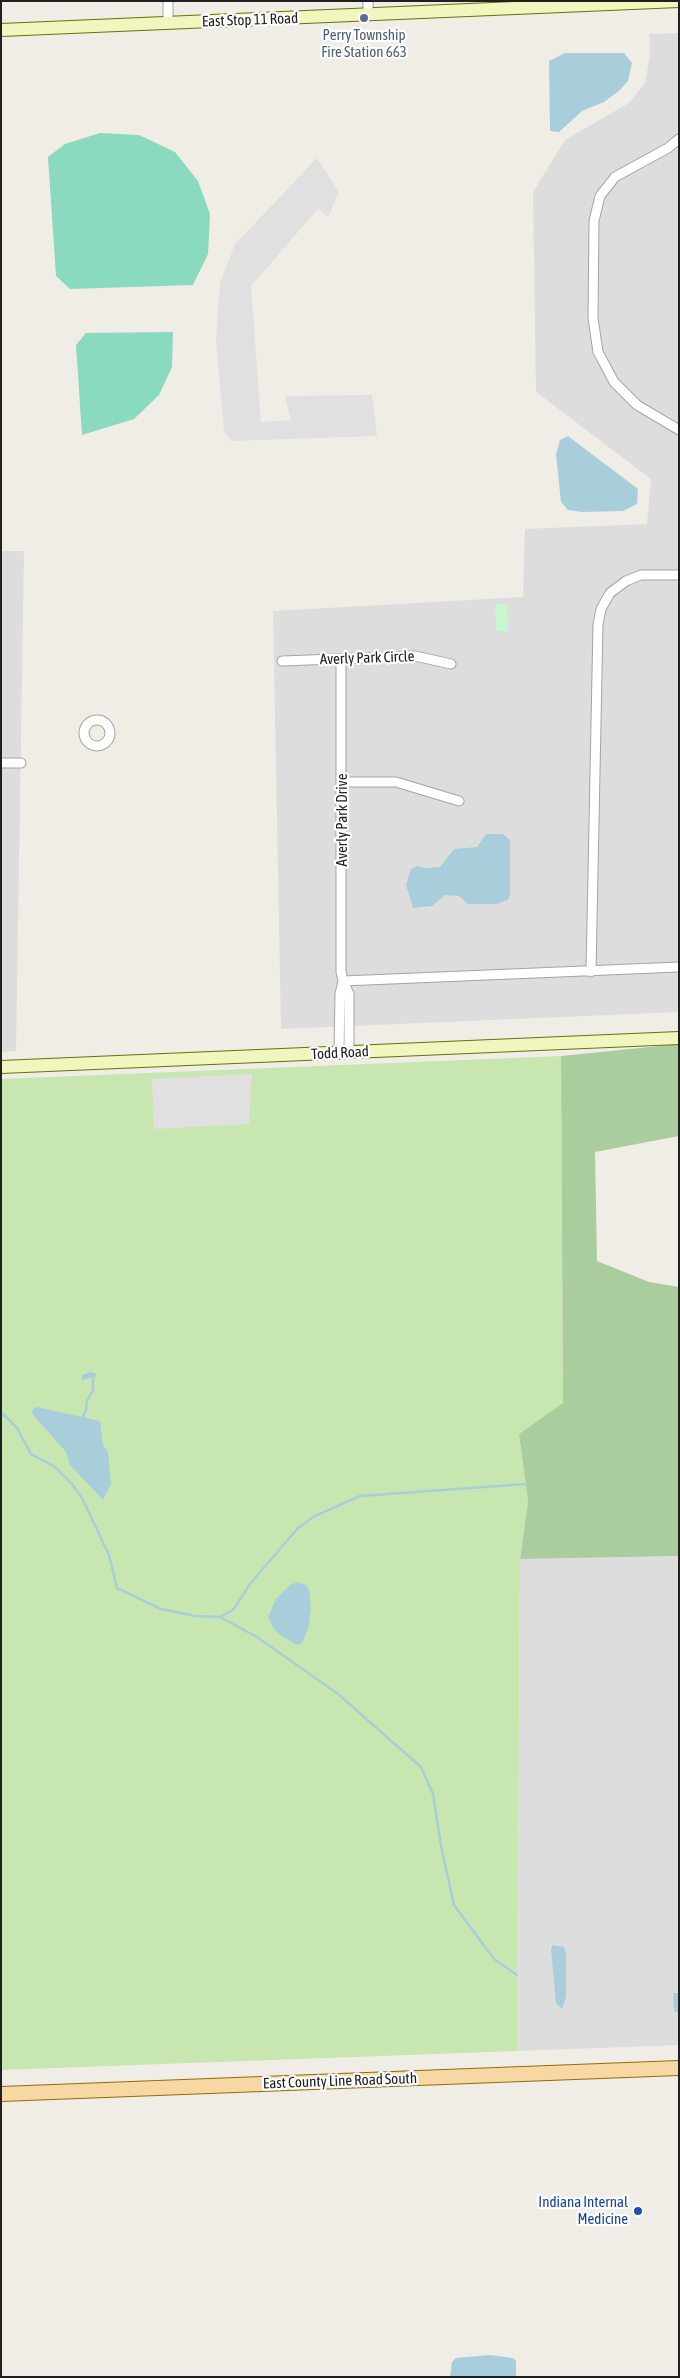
<!DOCTYPE html>
<style>
body{margin:0}
#map{position:relative;width:680px;height:2378px;overflow:hidden;background:#f0ede7;font-family:"Asap Condensed",sans-serif}
canvas{display:block}
.frame{position:absolute;inset:0;border:2px solid #202020;pointer-events:none}
</style>
<div id="map">
<canvas width="680" height="2378"></canvas>
<div class="frame"></div>
</div>
<script>
const g = document.querySelector('canvas').getContext('2d');
g.lineJoin = 'round';
function fillPath(path, color) {
  g.fillStyle = color;
  g.fill(path, 'evenodd');
}
function shape(rows) {
  const path = new Path2D();
  for (const r of rows) {
    if (r.length === 3) {
      path.moveTo(r[0] + r[2], r[1]);
      path.arc(r[0], r[1], r[2], 0, 2 * Math.PI);
      continue;
    }
    path.moveTo(r[0], r[1]);
    for (let i = 2; i < r.length; i += 2) path.lineTo(r[i], r[i + 1]);
  }
  return path;
}
function stroke(path, color, width, dash) {
  g.strokeStyle = color;
  g.lineWidth = width;
  g.lineCap = dash ? 'butt' : 'round';
  g.setLineDash(dash || []);
  g.stroke(path);
}
function write(font, color, halo, rows, align = 'center') {
  g.font = font + ' "Asap Condensed",sans-serif';
  g.lineWidth = 4.5;
  g.setLineDash([]);
  g.textBaseline = 'middle';
  g.strokeStyle = halo;
  g.fillStyle = color;
  for (const [text, x, y, turn = 0] of rows) {
    g.save();
    g.translate(x, y);
    g.rotate((+turn || 0) * Math.PI / 180);
    g.textAlign = isNaN(turn) ? turn : align;
    if (halo) g.strokeText(text, 0, 0);
    g.fillText(text, 0, 0);
    g.restore();
  }
}
const residential = shape([
 [679,33,679,1012,281,1029,273,611,523,597,525,529,647,524,651,479,536,392,533,192,565,140,629,103,645,83,650,55,649,34],
 [1,551,24,551,16,1051,1,1052],
 [679,1556,679,2045,517,2051,520,1559]
]);
const grass = shape([
 [561,1056,563,1404,519,1434,528,1501,520,1559,517,2051,1,2070,1,1079]
]);
const forest = shape([
 [679,1044,679,1136,595,1152,597,1261,649,1282,679,1287,679,1556,520,1559,528,1501,519,1434,563,1403,561,1056]
]);
const park = shape([
 [495,604,507,604,508,631,496,631]
]);
const pitch = shape([
 [100,133,139,135,175,152,198,181,210,214,208,254,193,285,70,289,56,276,48,157,65,144],
 [173,332,172,367,159,395,134,419,82,435,76,345,86,333]
]);
const parking = shape([
 [317,158,339,192,328,217,318,209,251,286,261,422,291,420,285,396,372,395,377,436,231,441,224,431,216,339,220,283,235,244],
 [252,1074,249,1124,154,1129,152,1079]
]);
const water = shape([
 [565,53,624,53,632,63,628,81,620,90,604,102,582,111,559,132,550,131,549,61],
 [568,436,638,489,637,504,623,511,582,512,568,510,561,502,556,454,560,440],
 [486,834,503,834,510,840,510,894,508,900,496,904,468,904,459,896,445,895,432,906,413,908,406,885,411,869,417,866,426,868,440,867,454,849,477,847],
 [91,1372,96,1374,96,1377,82,1380,82,1375],
 [37,1407,100,1421,103,1444,108,1453,111,1484,103,1500,70,1465,66,1452,33,1415,32,1410],
 [298,1582,306,1585,309,1590,311,1608,309,1625,303,1642,297,1645,280,1635,274,1629,268,1617,276,1599,290,1585],
 [553,1945,564,1947,566,1953,566,1997,562,2009,556,2003,551,1948],
 [673,1993,679,1993,679,2013,674,2011],
 [490,2355,513,2358,516,2361,516,2377,450,2377,452,2362,456,2358]
]);
const stream = shape([
 [1,1412,17,1428,31,1454,55,1467,72,1484,83,1500,109,1555,117,1588,161,1609,195,1616,220,1617,233,1610,250,1584,298,1528,315,1516,360,1496,526,1484],
 [83,1417,86,1410,87,1401,93,1390,93,1379],
 [220,1617,257,1637,338,1694,421,1767,433,1794,441,1846,454,1905,494,1959,517,1975]
]);
const street = shape([
 [368,1,368,15],
 [168,23,168,1],
 [679,139,668,148,615,177,600,196,594,221,593,318,598,352,614,382,637,405,679,430],
 [341,659,341,972,343,981,679,967],
 [282,661,415,656,451,664],
 [97,733,13],
 [1,763,21,763],
 [342,782,396,782,459,801],
 [591,972,598,624,601,609,610,593,626,581,641,575,679,575],
 [339,1053,340,994,343,981,349,994,349,1052]
]);
const secondary = shape([
 [1,30,679,1],
 [1,1067,679,1038]
]);
const primary = shape([
 [1,2094,679,2068]
]);
const markers = [
 [364,18,5,"#5c6f8a"],
 [638,2211,5,"#1a4fb4"]
];
const streetNames = [
 ["East Stop 11 Road",250,20,-2],
 ["Averly Park Circle",367,658,-2],
 ["Averly Park Drive",342,820,-90],
 ["Todd Road",340,1053,-3],
 ["East County Line Road South",340,2081,-2]
];
const serviceNames = [
 ["Perry Township",364,35],
 ["Fire Station 663",364,52]
];
const transitNames = [
 ["Indiana Internal",628,2202],
 ["Medicine",628,2219]
];
fillPath(residential, '#dedddd');
fillPath(grass, '#c8e7b0');
fillPath(forest, '#a9cd9e');
fillPath(park, '#c7f7cc');
fillPath(pitch, '#89dabe');
fillPath(parking, '#e0e0e0');
fillPath(water, '#a9cedb');
stroke(stream, '#a9cedb', 2.5);
stroke(street, '#a4a4a4', 11);
stroke(secondary, '#63730b', 14);
stroke(primary, '#946b08', 16);
stroke(street, '#fff', 9);
stroke(secondary, '#f1f6be', 12);
stroke(primary, '#f7d7a4', 14);
for (const [x, y, r, color] of markers) {
  const dot = new Path2D();
  dot.arc(x, y, r, 0, 2 * Math.PI);
  g.fillStyle = color;
  g.fill(dot);
  stroke(dot, '#fff', 2);
}
write('15px', '#202020', '#fff', streetNames);
write('15px', '#4e5e75', '#fff', serviceNames);
write('15px', '#164399', '#fff', transitNames, 'right');
</script>
